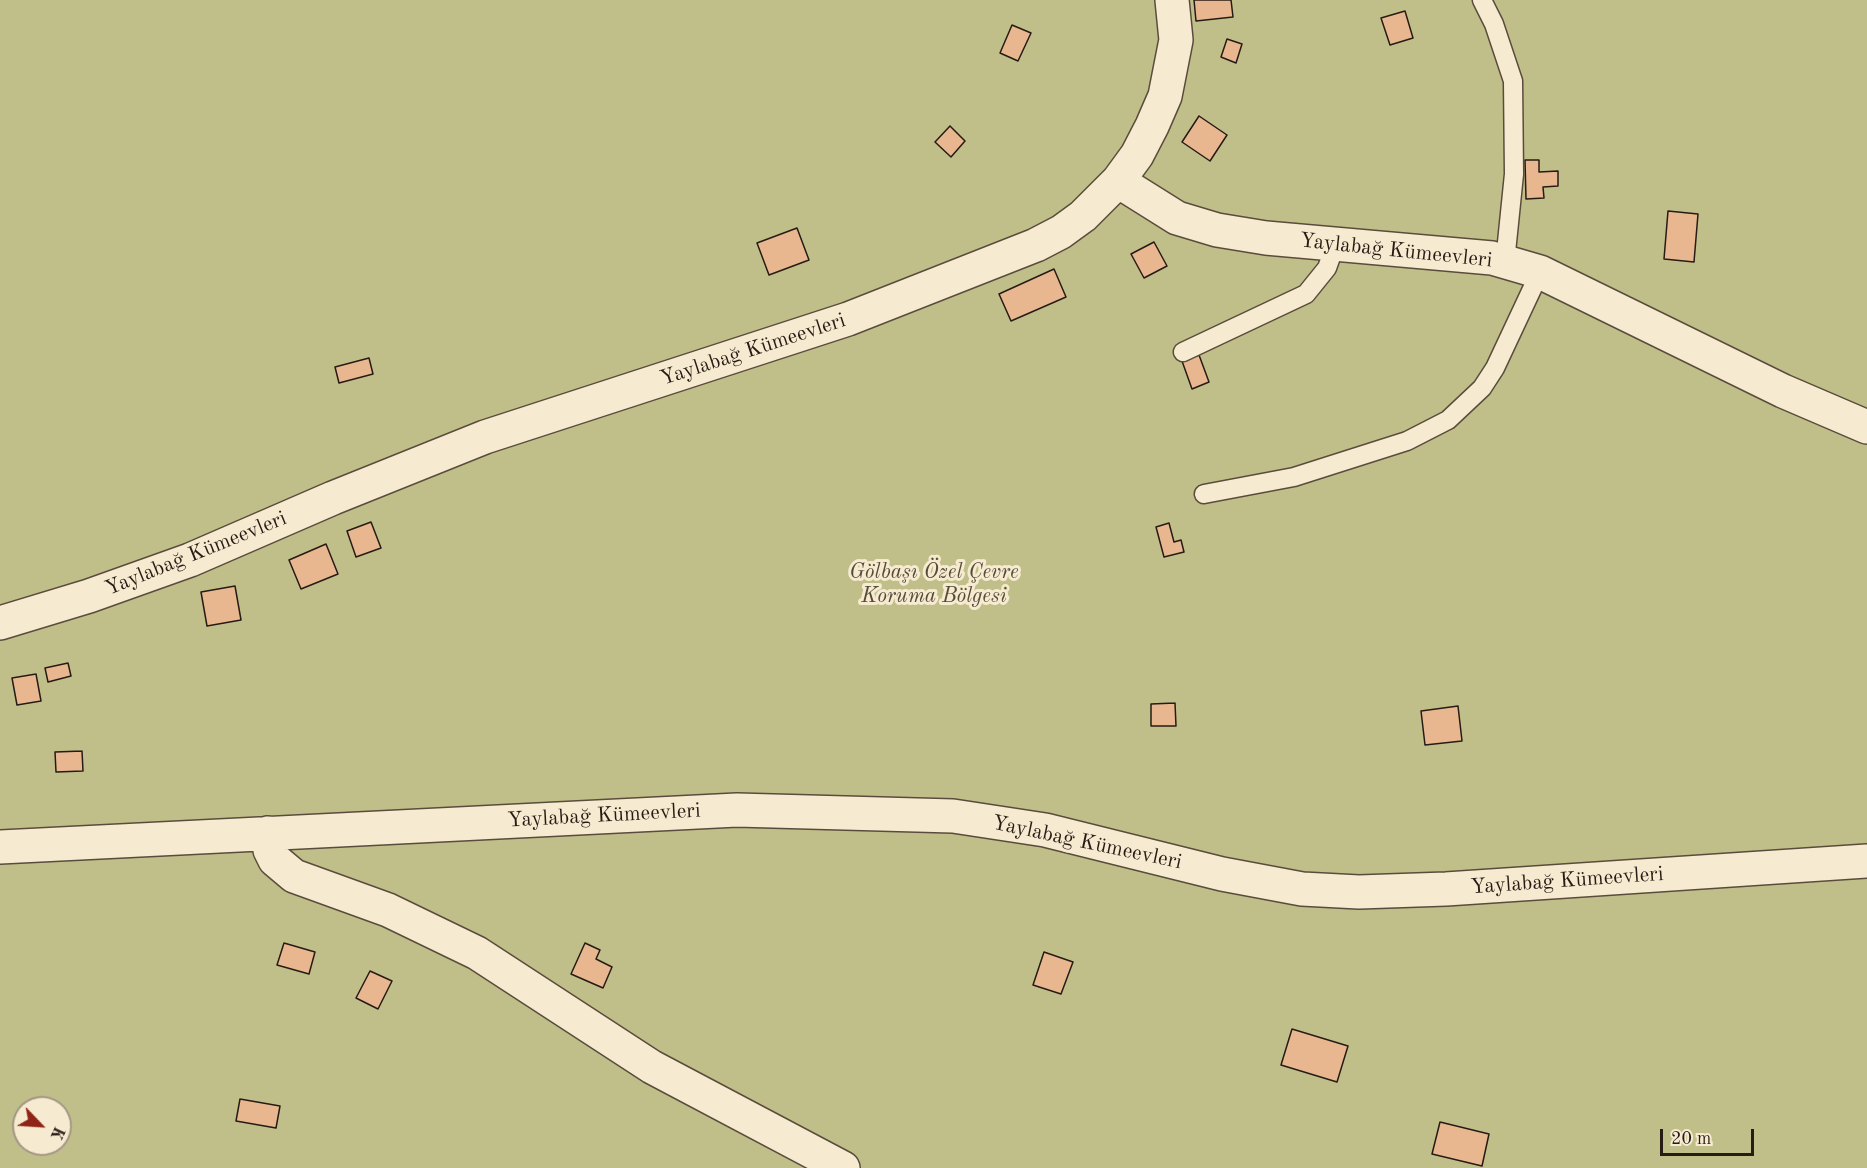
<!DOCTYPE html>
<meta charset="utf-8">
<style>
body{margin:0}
#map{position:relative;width:1867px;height:1168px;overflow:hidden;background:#f1deb6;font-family:"Old Standard TT",serif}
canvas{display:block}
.north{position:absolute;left:12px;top:1096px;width:60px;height:60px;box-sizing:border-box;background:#f6ead0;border:2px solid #a39785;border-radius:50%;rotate:115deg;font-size:16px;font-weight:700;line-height:24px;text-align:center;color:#271b15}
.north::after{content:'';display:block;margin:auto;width:21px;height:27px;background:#8f2418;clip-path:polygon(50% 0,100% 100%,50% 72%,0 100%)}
.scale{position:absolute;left:1660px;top:1129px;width:94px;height:27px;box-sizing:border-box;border:3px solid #271b15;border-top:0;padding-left:8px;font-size:18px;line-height:21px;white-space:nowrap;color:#271b15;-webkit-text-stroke:4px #f6ead0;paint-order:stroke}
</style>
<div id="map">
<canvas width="1867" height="1168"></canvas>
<div class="north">K</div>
<div class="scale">20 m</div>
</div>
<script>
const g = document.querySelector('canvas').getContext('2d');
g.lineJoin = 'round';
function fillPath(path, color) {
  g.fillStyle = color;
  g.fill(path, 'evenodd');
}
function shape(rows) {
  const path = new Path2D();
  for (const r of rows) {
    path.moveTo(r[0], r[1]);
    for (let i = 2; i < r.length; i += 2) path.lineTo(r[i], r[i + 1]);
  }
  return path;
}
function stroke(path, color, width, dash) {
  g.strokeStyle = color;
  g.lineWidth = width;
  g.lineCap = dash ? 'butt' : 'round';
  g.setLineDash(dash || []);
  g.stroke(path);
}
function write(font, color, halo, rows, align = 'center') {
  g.font = font + ' "Old Standard TT",serif';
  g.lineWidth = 6;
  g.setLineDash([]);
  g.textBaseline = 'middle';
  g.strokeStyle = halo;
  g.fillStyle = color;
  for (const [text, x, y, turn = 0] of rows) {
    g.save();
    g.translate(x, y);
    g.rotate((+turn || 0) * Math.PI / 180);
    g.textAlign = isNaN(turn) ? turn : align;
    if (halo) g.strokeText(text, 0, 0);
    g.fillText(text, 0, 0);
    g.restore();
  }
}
const green = shape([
 [0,0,1867,0,1867,1168,0,1168],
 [24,1108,60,1108,60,1144,24,1144]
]);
const building = shape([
 [1194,0,1231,0,1233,17,1196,21,1194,0],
 [1405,11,1413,38,1390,45,1381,18,1405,11],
 [1012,25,1031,33,1018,61,1000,53,1012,25],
 [1227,39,1242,44,1236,63,1221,57,1227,39],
 [1199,116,1227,135,1210,161,1182,142,1199,116],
 [950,126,965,141,951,157,935,142,950,126],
 [1525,160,1539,160,1539,172,1558,171,1558,186,1543,187,1544,198,1526,199,1525,160],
 [1668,211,1698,214,1694,262,1664,259,1668,211],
 [797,228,809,260,769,275,757,243,797,228],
 [1154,242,1167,266,1144,278,1131,254,1154,242],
 [1054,269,1066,297,1011,321,999,294,1054,269],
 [1199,355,1209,382,1192,389,1182,361,1199,355],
 [369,358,373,374,339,383,335,367,369,358],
 [371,522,381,548,356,557,347,531,371,522],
 [1169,523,1174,542,1181,540,1184,552,1164,557,1156,527,1169,523],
 [326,544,338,574,301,589,289,560,326,544],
 [235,586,241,620,207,626,201,592,235,586],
 [68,663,71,676,48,682,45,668,68,663],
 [36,674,41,701,17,705,12,678,36,674],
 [1175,703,1176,726,1151,726,1151,704,1175,703],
 [1458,706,1462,741,1425,745,1421,711,1458,706],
 [82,751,83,771,56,772,55,752,82,751],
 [284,943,315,952,309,974,277,965,284,943],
 [585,943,600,950,596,959,612,967,603,988,571,974,585,943],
 [1044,952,1073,962,1061,994,1033,985,1044,952],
 [370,971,392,981,378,1009,356,998,370,971],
 [1292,1029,1348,1046,1337,1082,1281,1065,1292,1029],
 [240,1099,280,1106,276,1128,236,1121,240,1099],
 [1440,1122,1489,1134,1482,1166,1432,1154,1440,1122]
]);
const service = shape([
 [1482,0,1494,24,1513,81,1514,174,1505,262],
 [1183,352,1306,294,1327,268,1336,243],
 [1204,494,1294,477,1407,441,1448,420,1482,388,1495,368,1540,272]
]);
const minor = shape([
 [1118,181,1177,218,1217,230,1266,238,1492,258,1540,272,1783,391,1867,427],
 [0,623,89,596,190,560,333,498,485,437,848,319,1036,245,1061,232,1083,216,1118,181,1137,155,1152,126,1165,96,1176,40,1172,0],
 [268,833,270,850,275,860,294,876,388,910,477,953,652,1067,843,1168],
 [0,847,737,810,953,816,1045,830,1222,874,1302,889,1359,892,1446,889,1867,861]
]);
const streetNames = [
 ["Yaylabağ Kümeevleri",1396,251,6],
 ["Yaylabağ Kümeevleri",753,350,-18],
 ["Yaylabağ Kümeevleri",196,554,-22],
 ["Yaylabağ Kümeevleri",604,816,-3],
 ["Yaylabağ Kümeevleri",1087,843,12],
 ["Yaylabağ Kümeevleri",1567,881,-4]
];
const parkNames = [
 ["Gölbaşı Özel Çevre",934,572],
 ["Koruma Bölgesi",934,596]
];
fillPath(green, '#c1bf89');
fillPath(building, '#e9b78f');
stroke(building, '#271b15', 1.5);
stroke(service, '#5a4c3d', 21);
stroke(minor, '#5a4c3d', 36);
stroke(service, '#f6ead0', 18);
stroke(minor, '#f6ead0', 33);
write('21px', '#271b15', '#f6ead0', streetNames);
write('italic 21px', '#554c38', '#f6ead0', parkNames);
</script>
